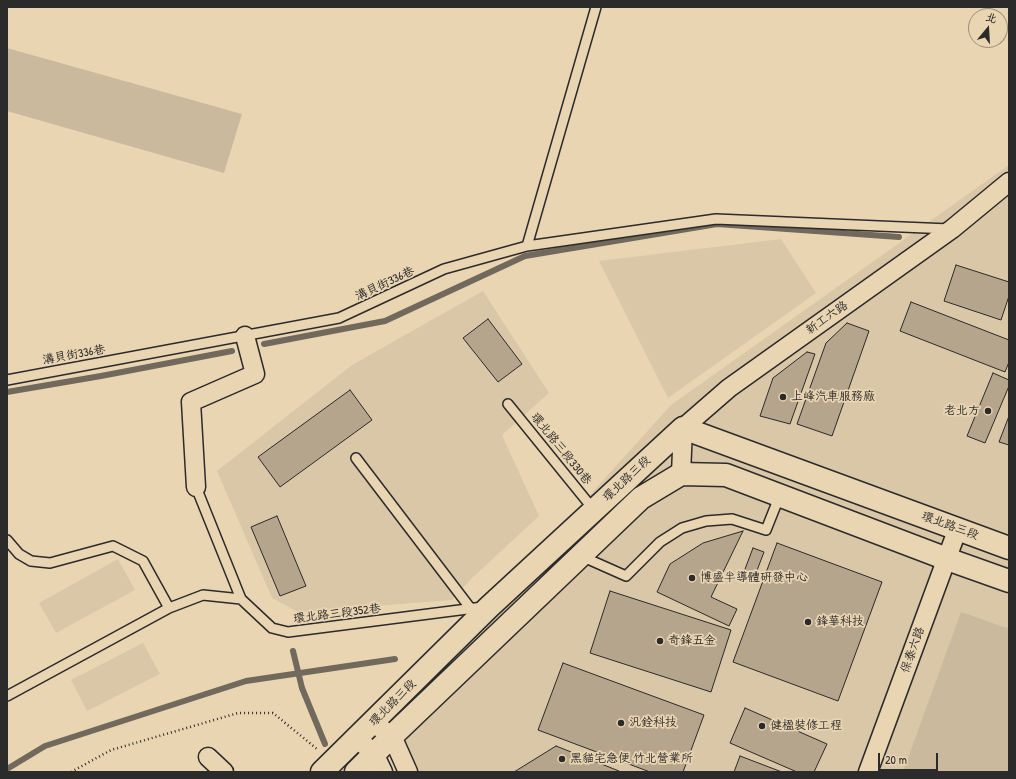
<!DOCTYPE html>
<meta charset="utf-8">
<style>
body{margin:0}
#map{position:relative;width:1016px;height:779px;overflow:hidden;background:#ead5b3;font-family:"Patrick Hand","LXGW WenKai TC",sans-serif}
canvas{display:block}
.frame{position:absolute;inset:0;border:8px solid #2b2b2b;pointer-events:none}
.north{position:absolute;left:968px;top:8px;width:40px;height:40px;box-sizing:border-box;background:#ead5b3;border:1px solid #9e917d;border-radius:50%;rotate:18deg;font-size:11px;font-weight:700;line-height:16px;text-align:center;color:#2b2b2b}
.north::after{content:'';display:block;margin:auto;width:14px;height:18px;background:#2b2b2b;clip-path:polygon(50% 0,100% 100%,50% 72%,0 100%)}
.scale{position:absolute;left:878px;top:753px;width:60px;height:18px;box-sizing:border-box;border:2px solid #2b2b2b;border-top:0;padding-left:5px;font-size:12px;line-height:14px;white-space:nowrap;color:#2b2b2b;-webkit-text-stroke:3px #ead5b3;paint-order:stroke}
</style>
<div id="map">
<canvas width="1016" height="779"></canvas>
<div class="frame"></div>
<div class="north">北</div>
<div class="scale">20 m</div>
</div>
<script>
const g = document.querySelector('canvas').getContext('2d');
g.lineJoin = 'round';
function fillPath(path, color) {
  g.fillStyle = color;
  g.fill(path, 'evenodd');
}
function shape(rows) {
  const path = new Path2D();
  for (const r of rows) {
    path.moveTo(r[0], r[1]);
    for (let i = 2; i < r.length; i += 2) path.lineTo(r[i], r[i + 1]);
  }
  return path;
}
function stroke(path, color, width, dash) {
  g.strokeStyle = color;
  g.lineWidth = width;
  g.lineCap = dash ? 'butt' : 'round';
  g.setLineDash(dash || []);
  g.stroke(path);
}
function write(font, color, halo, rows, align = 'center') {
  g.font = font + ' "Patrick Hand","LXGW WenKai TC",sans-serif';
  g.lineWidth = 3.5;
  g.setLineDash([]);
  g.textBaseline = 'middle';
  g.strokeStyle = halo;
  g.fillStyle = color;
  for (const [text, x, y, turn = 0] of rows) {
    g.save();
    g.translate(x, y);
    g.rotate((+turn || 0) * Math.PI / 180);
    g.textAlign = isNaN(turn) ? turn : align;
    if (halo) g.strokeText(text, 0, 0);
    g.fillText(text, 0, 0);
    g.restore();
  }
}
const built = shape([
 [1009,165,1009,772,396,772,378,730,671,405],
 [781,239,816,293,668,398,599,261],
 [483,291,549,393,502,435,539,516,471,579,452,600,298,612,272,598,217,471,352,365],
 [118,559,135,590,56,633,39,603],
 [143,643,160,674,87,711,71,680]
]);
const green = shape([
 [7,48,242,114,224,173,7,111],
 [961,612,1009,629,1009,772,903,772]
]);
const stream = shape([
 [264,344,385,321,525,256,717,224,899,237],
 [7,392,101,376,232,351],
 [293,651,302,688,325,744],
 [7,769,45,746,246,681,395,659]
]);
const building = shape([
 [956,265,1009,282,1009,296,1001,320,944,301,956,265],
 [911,302,1009,340,1009,362,1005,372,900,331,911,302],
 [488,319,522,364,498,382,463,338,488,319],
 [847,323,869,331,832,436,797,424,826,343,847,323],
 [807,352,815,354,790,424,760,416,773,378,807,352],
 [993,373,1009,380,1009,386,985,443,967,436,993,373],
 [350,390,372,420,280,487,258,457,350,390],
 [1009,416,1009,445,999,442,1009,416],
 [277,516,306,586,280,596,251,527,277,516],
 [743,531,711,597,737,609,729,626,657,592,670,564,703,543,743,531],
 [777,543,882,582,838,701,733,662,777,543],
 [753,548,764,552,753,581,742,577,753,548],
 [610,591,731,630,711,692,590,653,610,591],
 [563,663,704,715,683,772,650,772,538,730,563,663],
 [745,708,827,744,814,772,797,772,730,743,745,708],
 [556,746,619,771,620,772,514,772,556,746],
 [740,756,782,772,734,772,740,756]
]);
const path = shape([
 [71,772,111,750,238,713,273,713,317,749]
]);
const service = shape([
 [527,246,596,7],
 [7,380,339,318,444,269,527,246,716,219,949,229],
 [508,404,594,510],
 [356,458,471,609],
 [196,487,241,599],
 [7,540,19,554,31,561,50,563,113,546,143,561,169,608],
 [581,556,626,576,660,542,682,528,706,521,732,519,766,530,780,495],
 [7,696,169,608,203,595,241,599,272,628,288,632,483,607]
]);
const minor = shape([
 [681,474,683,428,729,388,952,229,1009,182],
 [196,487,191,402,255,374,245,336],
 [373,723,392,736,408,772],
 [356,738,374,753,383,772],
 [208,757,224,772],
 [868,772,958,528]
]);
const tertiary = shape([
 [322,772,489,607,683,428,1009,548],
 [356,772,392,736,641,498,681,474,726,475,947,559,1009,581]
]);
const markers = [
 [783,397,4,"#2b2b2b"],
 [988,411,4,"#2b2b2b"],
 [692,578,4,"#2b2b2b"],
 [808,622,4,"#2b2b2b"],
 [660,641,4,"#2b2b2b"],
 [621,723,4,"#2b2b2b"],
 [762,726,4,"#2b2b2b"],
 [562,759,4,"#2b2b2b"]
];
const streetNames = [
 ["溝貝街336巷",385,284,-25],
 ["新工六路",827,318,-35],
 ["溝貝街336巷",74,355,-10],
 ["環北路三段330巷",561,449,51],
 ["環北路三段",627,479,-43],
 ["環北路三段",950,526,20],
 ["環北路三段352巷",337,614,-7],
 ["保泰六路",913,650,-70],
 ["環北路三段",393,703,-45]
];
const poiNames = [
 ["上峰汽車服務廠",791,397],
 ["老北方",980,411,"right"],
 ["博盛半導體研發中心",700,578],
 ["鋒華科技",816,622],
 ["奇鋒五金",668,641],
 ["汎銓科技",629,723],
 ["健楹裝修工程",770,726],
 ["黑貓宅急便 竹北營業所",570,759]
];
fillPath(built, '#dac7a8');
fillPath(green, '#cbb99d');
stroke(stream, '#71695c', 6);
fillPath(building, '#b5a58d');
stroke(building, '#2b2b2b', 1);
stroke(service, '#2b2b2b', 12);
stroke(minor, '#2b2b2b', 21);
stroke(tertiary, '#2b2b2b', 25);
stroke(path, '#2b2b2b', 2.5, [1, 3]);
stroke(service, '#ead5b3', 9);
stroke(minor, '#ead5b3', 18);
stroke(tertiary, '#ead5b3', 22);
for (const [x, y, r, color] of markers) {
  const dot = new Path2D();
  dot.arc(x, y, r, 0, 2 * Math.PI);
  g.fillStyle = color;
  g.fill(dot);
  stroke(dot, '#ead5b3', 1.5);
}
write('12px', '#2b2b2b', '#ead5b3', streetNames);
write('12px', '#2b2b2b', '#ead5b3', poiNames, 'left');
</script>
